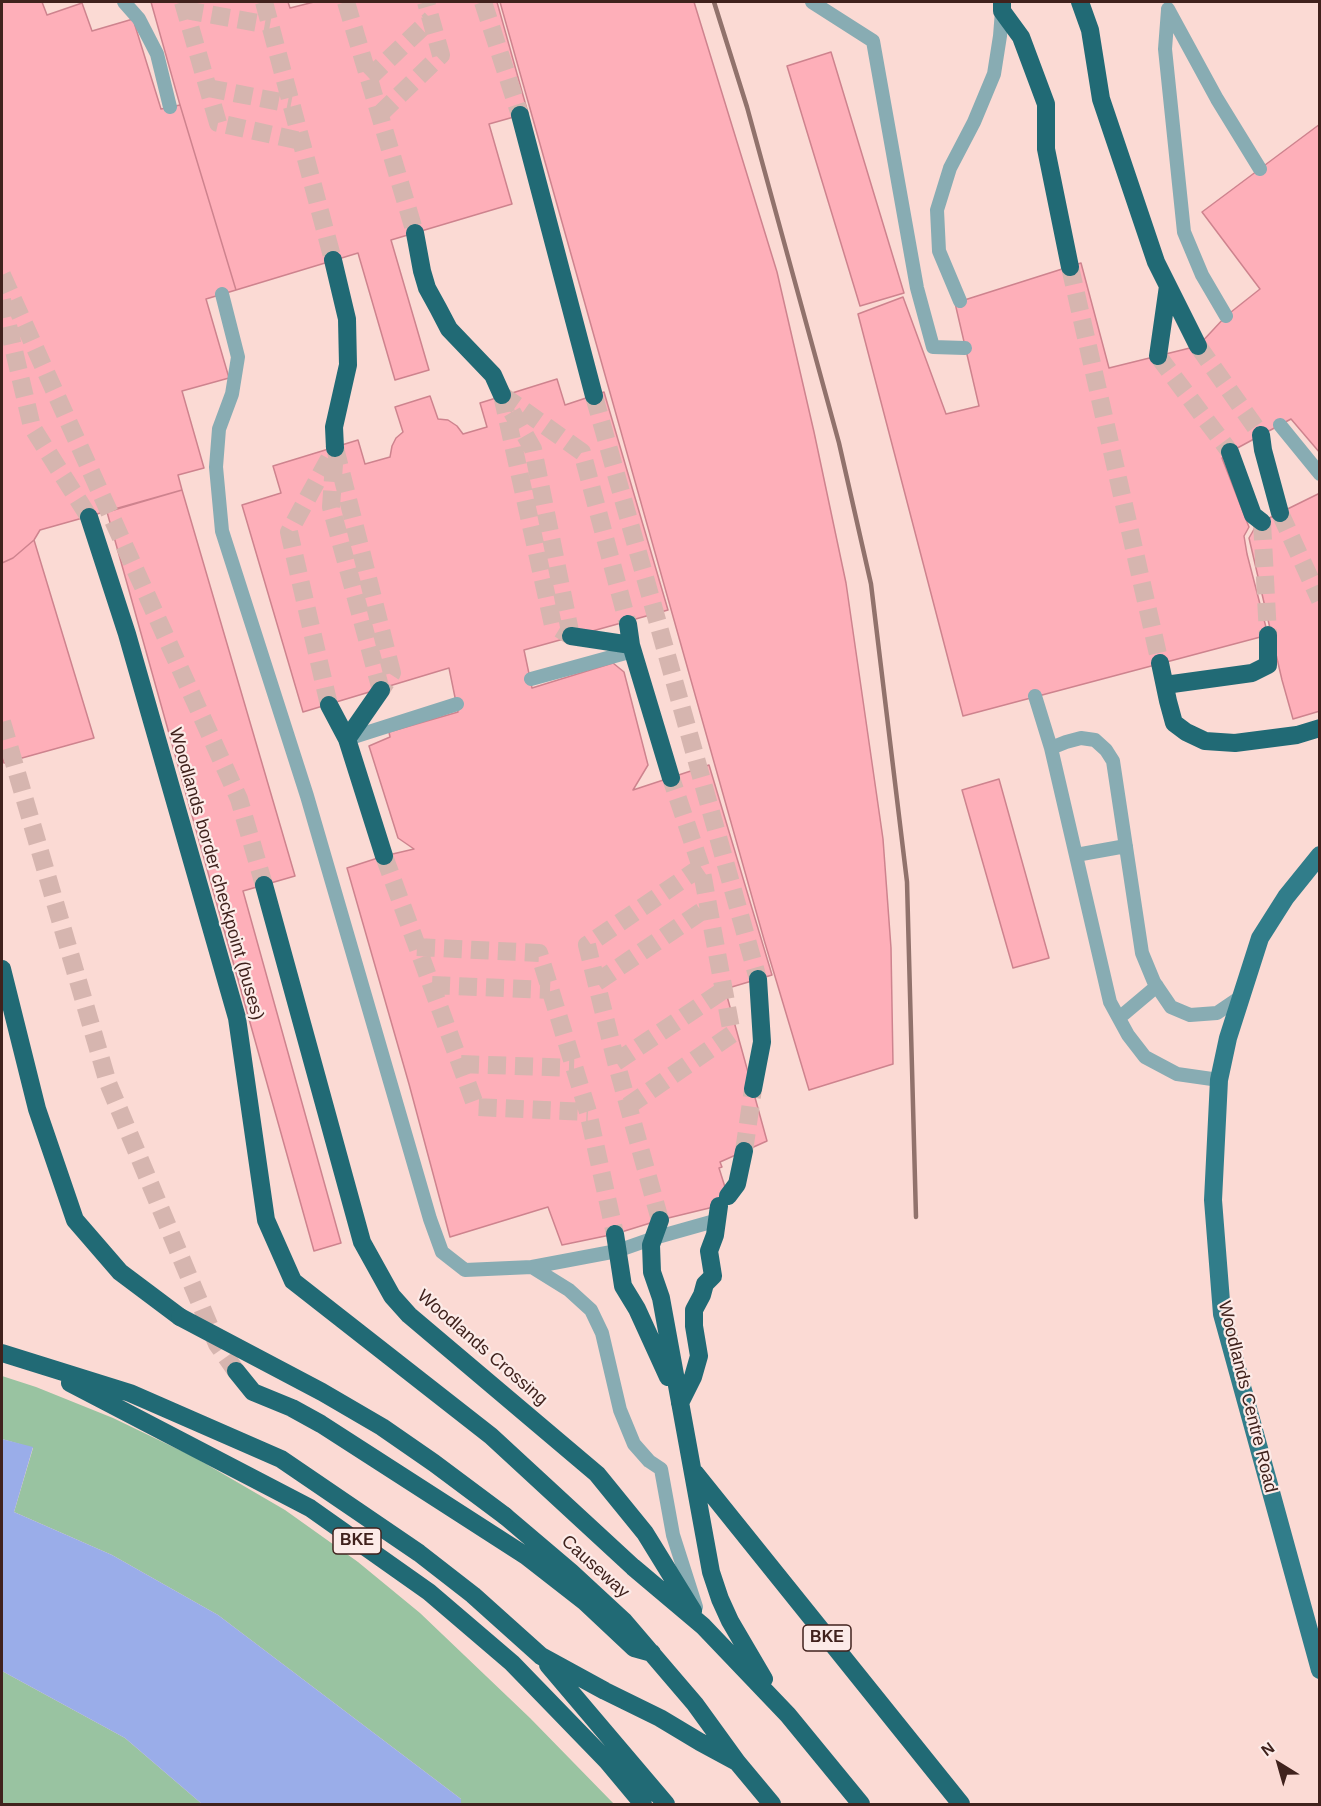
<!DOCTYPE html>
<style>
body{margin:0}
#map{position:relative;width:1321px;height:1806px;overflow:hidden;background:#fbdad4;font-family:Helvetica,sans-serif}
canvas{display:block}
.frame{position:absolute;inset:0;border:3px solid #40221d;pointer-events:none}
.north{position:absolute;left:1249px;top:1734px;width:60px;height:60px;-webkit-text-stroke:4px #fcebe8;paint-order:stroke;rotate:323deg;font-size:16px;font-weight:700;line-height:24px;text-align:center;color:#40221d}
.north::after{content:'';display:block;margin:auto;width:21px;height:27px;background:#40221d;clip-path:polygon(50% 0,100% 100%,50% 72%,0 100%)}
</style>
<div id="map">
<canvas width="1321" height="1806"></canvas>
<div class="frame"></div>
<div class="north">N</div>
</div>
<script>
const g = document.querySelector('canvas').getContext('2d');
g.lineJoin = 'round';
function fillPath(path, color) {
  g.fillStyle = color;
  g.fill(path, 'evenodd');
}
function shape(rows) {
  const path = new Path2D();
  for (const r of rows) {
    path.moveTo(r[0], r[1]);
    for (let i = 2; i < r.length; i += 2) path.lineTo(r[i], r[i + 1]);
  }
  return path;
}
function stroke(path, color, width, dash) {
  g.strokeStyle = color;
  g.lineWidth = width;
  g.lineCap = dash ? 'butt' : 'round';
  g.setLineDash(dash || []);
  g.stroke(path);
}
function write(font, color, halo, rows, align = 'center') {
  g.font = font + ' Helvetica,sans-serif';
  g.lineWidth = 4.5;
  g.setLineDash([]);
  g.textBaseline = 'middle';
  g.strokeStyle = halo;
  g.fillStyle = color;
  for (const [text, x, y, turn = 0] of rows) {
    g.save();
    g.translate(x, y);
    g.rotate((+turn || 0) * Math.PI / 180);
    g.textAlign = isNaN(turn) ? turn : align;
    if (halo) g.strokeText(text, 0, 0);
    g.fillText(text, 0, 0);
    g.restore();
  }
}
const green = shape([
 [2,1376,36,1387,113,1418,194,1457,285,1510,358,1562,420,1613,530,1718,614,1804,461,1804,461,1799,218,1615,112,1555,14,1512,33,1448,2,1439],
 [2,1671,125,1738,202,1804,2,1804]
]);
const water = shape([
 [2,1439,33,1447,14,1512,112,1555,218,1615,461,1799,461,1804,202,1804,125,1738,2,1671]
]);
const building = shape([
 [2,2,42,2,47,15,82,3,92,31,133,19,161,109,180,105,236,290,206,299,229,378,182,391,204,468,178,475,182,490,40,530,34,540,13,558,2,563,2,2],
 [151,2,288,2,290,8,314,2,497,2,528,113,489,124,512,204,391,240,429,370,395,380,358,253,236,290,180,105,151,2],
 [500,2,694,2,777,272,814,432,846,583,883,839,891,948,893,1064,809,1090,765,943,500,2],
 [831,52,904,293,860,306,787,66,831,52],
 [1320,124,1320,453,1291,419,1230,452,1222,458,1249,527,1244,536,1247,554,1268,635,963,716,858,314,903,297,946,414,979,406,955,303,1081,263,1109,368,1198,346,1226,316,1260,289,1202,212,1320,124],
 [557,379,565,405,604,392,668,610,524,650,532,688,613,663,624,672,648,765,633,790,709,765,772,975,725,989,767,1141,720,1162,722,1167,719,1168,730,1203,660,1220,615,1234,562,1245,548,1207,450,1237,409,1084,347,868,384,856,414,849,398,838,369,746,390,737,389,732,458,712,449,668,303,712,242,505,281,493,273,466,358,440,365,464,390,457,392,446,396,438,403,432,395,407,430,396,438,419,448,420,457,426,463,434,487,427,480,403,557,379],
 [182,490,295,876,243,891,341,1243,314,1251,107,512,182,490],
 [1320,493,1320,711,1293,719,1282,680,1249,538,1257,524,1320,493],
 [34,540,94,738,4,763,2,756,2,563,13,558,34,540],
 [999,779,1049,958,1013,968,962,790,999,779]
]);
const highwayTunnel = shape([
 [183,2,218,123,301,141],
 [264,2,333,260],
 [346,2,415,233],
 [483,2,520,115],
 [185,10,270,25],
 [369,78,431,19],
 [208,88,291,104],
 [380,114,441,55,426,2],
 [1070,267,1160,663],
 [2,275,239,799,264,885],
 [2,300,32,427,89,517],
 [1198,346,1261,435],
 [1158,356,1230,452],
 [502,395,582,452,628,624],
 [502,395,553,625,571,636],
 [594,396,758,979],
 [512,412,533,449,571,636],
 [335,448,392,673,381,690],
 [334,464,331,507,381,690],
 [1280,513,1320,600],
 [1262,522,1268,635],
 [329,705,289,532,335,448],
 [2,722,108,1083,217,1344,236,1371],
 [384,856,476,1107,588,1112],
 [417,947,539,953,588,1112,615,1234],
 [597,982,708,907],
 [432,985,550,990],
 [616,1062,724,990],
 [461,1064,574,1068],
 [628,1106,732,1034,701,867,671,778],
 [744,1151,753,1089],
 [660,1220,616,1062,587,945,701,867]
]);
const lane = shape([
 [124,2,139,19,157,54,170,107],
 [812,2,873,41,917,288,933,347,965,348],
 [1168,9,1217,99,1260,169],
 [1168,10,1165,49,1184,232,1202,275,1226,316],
 [222,294,238,357,232,394,219,429,216,467,222,531,307,796,430,1219,442,1252,465,1270,532,1267,569,1290,591,1310,602,1333,620,1410,634,1444,649,1461,661,1469,673,1535,696,1607],
 [960,301,939,251,937,210,950,168,974,122,994,74,1000,36,1002,11],
 [1280,425,1320,474],
 [531,679,633,651],
 [1035,696,1051,748],
 [347,739,457,704],
 [1076,855,1126,846],
 [1119,1018,1157,986],
 [1219,1080,1177,1074,1145,1057,1128,1035,1110,1002,1051,748,1066,742,1081,738,1095,740,1106,750,1113,761,1142,953,1154,982,1171,1007,1190,1015,1217,1013,1242,996],
 [532,1267,617,1251,654,1238,718,1220]
]);
const primary = shape([
 [1320,855,1286,897,1260,938,1228,1038,1219,1080,1213,1200,1222,1314,1320,1670]
]);
const highway = shape([
 [1002,2,1002,11,1021,37,1046,104,1046,149,1070,267],
 [1080,2,1090,30,1101,99,1156,262,1198,346],
 [520,115,594,396],
 [415,233,422,271,427,288,438,308,449,329,493,375,502,395],
 [333,260,347,319,348,365,334,427,335,448],
 [1158,356,1168,286],
 [1261,435,1263,450,1280,513],
 [1230,452,1253,515,1262,522],
 [89,517,127,634,237,1018,266,1220,293,1281,491,1436,633,1567,703,1626,788,1715,861,1804],
 [628,624,631,645],
 [571,636,631,645,671,778],
 [1160,663,1168,701,1174,723,1186,732,1205,741,1235,743,1297,735,1320,728],
 [1165,685,1252,673,1268,665,1268,635],
 [381,690,347,739,384,856],
 [329,705,347,739],
 [264,885,362,1242,392,1296,409,1315,597,1474,645,1533,693,1611],
 [2,969,37,1109,75,1220,120,1272,180,1317],
 [753,1089,762,1042,758,979],
 [728,1196,737,1184,744,1151],
 [660,1220,651,1245,652,1272,661,1298,711,1572,720,1599,730,1621,764,1679],
 [615,1234,623,1286,637,1309,668,1377],
 [2,1353,130,1393,281,1459,419,1553,473,1595,541,1656,605,1691,660,1718,700,1742,737,1762],
 [236,1371,253,1392,292,1408,321,1424,526,1556,585,1602,634,1648,652,1653],
 [70,1383,310,1508,429,1592,512,1663,607,1761,643,1804],
 [680,1403,693,1377,699,1356,694,1326,694,1310,702,1295,705,1284,713,1276,709,1251,715,1235,719,1206],
 [695,1473,961,1804],
 [505,1516,571,1572,624,1621,695,1704,737,1762,772,1804],
 [548,1665,666,1804]
]);
const rail = shape([
 [714,2,747,107,839,443,871,584,907,882,916,1217]
]);
const highwayBridge = shape([
 [180,1317,322,1392,382,1427,434,1463,505,1516]
]);
const shields = [
 [357,1541,48],
 [827,1638,48]
];
const shieldNames = [
 ["BKE",357,1541],
 ["BKE",827,1638]
];
const streetNames = [
 ["Woodlands border checkpoint (buses)",216,874,74],
 ["Woodlands Crossing",482,1348,41],
 ["Woodlands Centre Road",1247,1397,76],
 ["Causeway",595,1567,42]
];
fillPath(green, '#99c3a1');
fillPath(water, '#9aade9');
fillPath(building, '#feafb9');
stroke(building, '#ce838e', 1.5);
stroke(highwayTunnel, '#d6b5af', 18, [18, 9]);
stroke(lane, '#88acb3', 14);
stroke(primary, '#317d8a', 18);
stroke(highway, '#216a75', 18);
stroke(rail, '#91726c', 4.5);
stroke(highwayBridge, '#216a75', 18);
for (const [x, y, w] of shields) {
  const box = new Path2D();
  box.roundRect(x - w / 2, y - 13, w, 26, 4.5);
  g.fillStyle = '#fcebe8';
  g.fill(box);
  stroke(box, '#40221d', 1.5);
}
write('bold 16px', '#40221d', null, shieldNames);
write('18px', '#40221d', '#fcebe8', streetNames);
</script>
